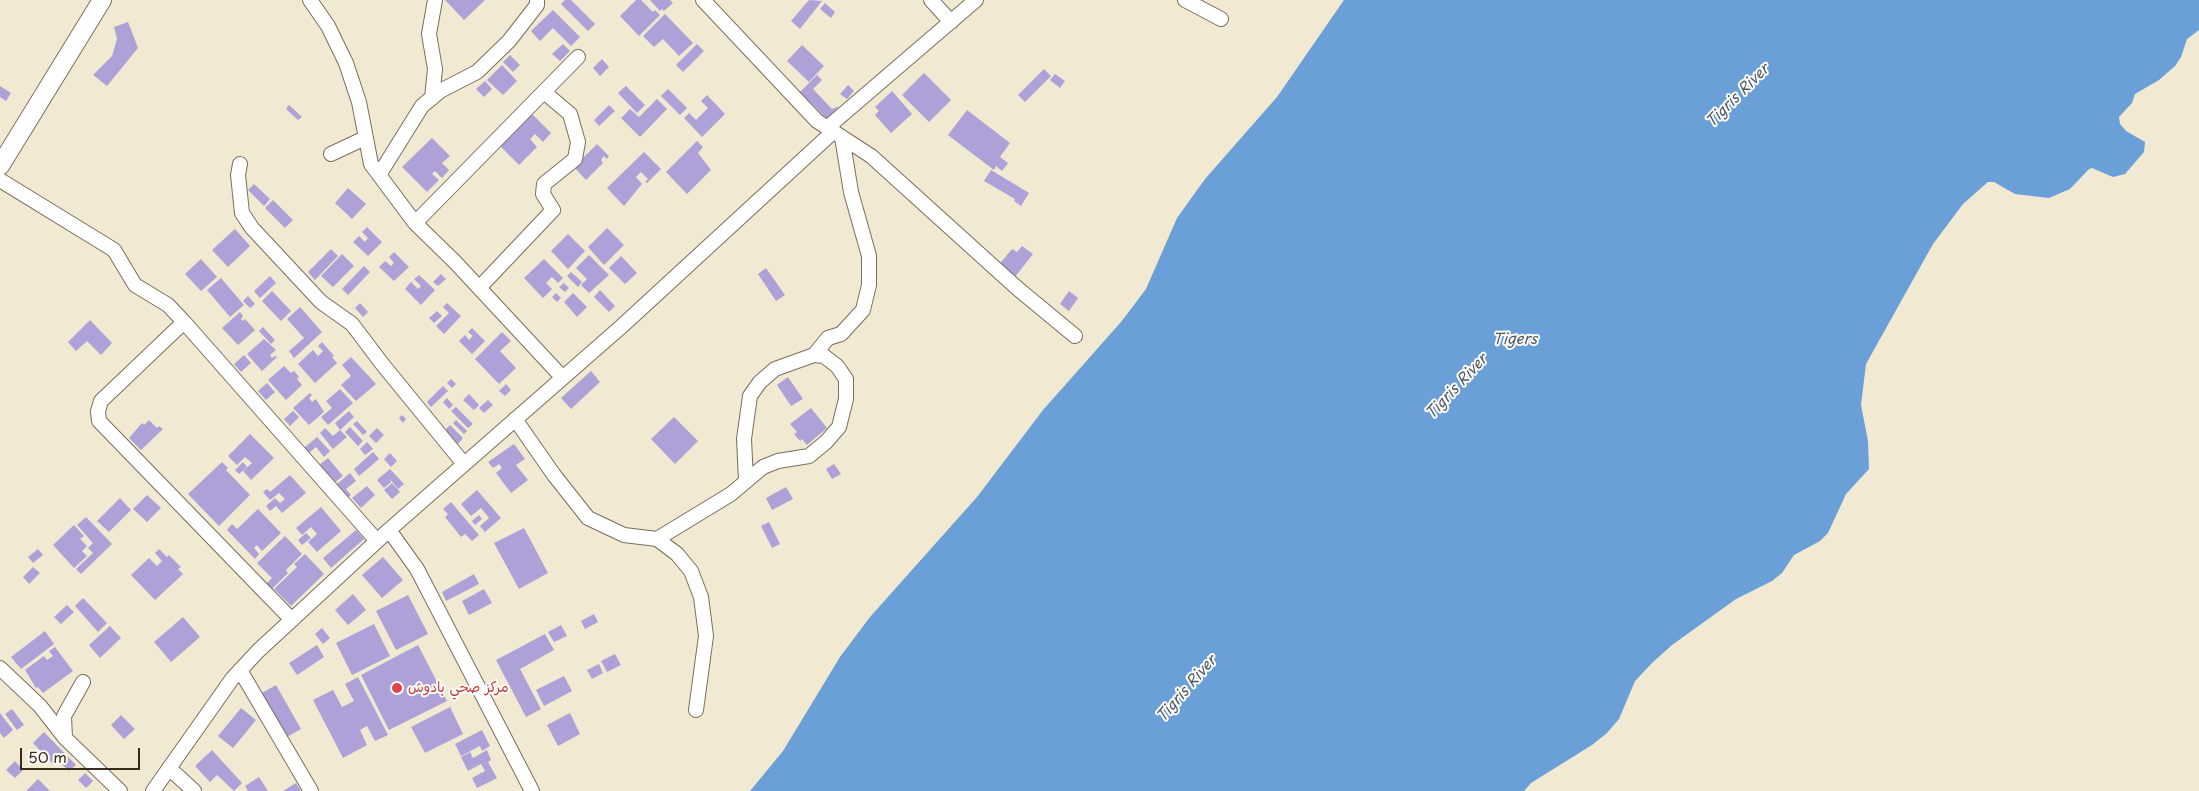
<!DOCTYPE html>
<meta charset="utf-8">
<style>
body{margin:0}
#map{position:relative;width:2199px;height:791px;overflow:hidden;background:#f1e9d1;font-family:"Playpen Sans",sans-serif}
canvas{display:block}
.scale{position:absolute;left:20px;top:748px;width:120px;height:22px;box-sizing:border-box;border:2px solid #3b2a1e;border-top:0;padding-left:6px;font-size:15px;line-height:18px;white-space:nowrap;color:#3b2a1e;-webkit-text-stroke:4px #fdfcf7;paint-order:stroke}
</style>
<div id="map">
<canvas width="2199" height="791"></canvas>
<div class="scale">50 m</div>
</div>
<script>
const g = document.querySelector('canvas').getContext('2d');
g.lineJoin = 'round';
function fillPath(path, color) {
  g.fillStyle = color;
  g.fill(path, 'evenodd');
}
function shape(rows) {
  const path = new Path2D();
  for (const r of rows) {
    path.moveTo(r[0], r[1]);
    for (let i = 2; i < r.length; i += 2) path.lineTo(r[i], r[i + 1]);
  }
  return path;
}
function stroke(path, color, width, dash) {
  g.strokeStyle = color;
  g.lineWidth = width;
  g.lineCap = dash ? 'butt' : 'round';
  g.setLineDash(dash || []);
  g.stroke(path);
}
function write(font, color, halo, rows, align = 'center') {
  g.font = font + ' "Playpen Sans","Playpen Sans Arabic",sans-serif';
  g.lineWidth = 4;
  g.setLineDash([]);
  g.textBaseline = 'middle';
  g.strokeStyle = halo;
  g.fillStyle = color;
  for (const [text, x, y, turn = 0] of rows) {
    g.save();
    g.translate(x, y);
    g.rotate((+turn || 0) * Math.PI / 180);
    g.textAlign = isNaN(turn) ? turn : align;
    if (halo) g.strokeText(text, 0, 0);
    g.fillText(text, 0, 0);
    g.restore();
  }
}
const water = shape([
 [1344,0,2199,0,2199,30,2187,39,2181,57,2175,66,2159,80,2135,94,2132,103,2119,117,2120,124,2126,131,2145,142,2144,152,2125,174,2113,177,2092,168,2089,169,2070,189,2049,198,2015,194,1994,182,1988,182,1963,204,1933,244,1866,364,1861,405,1868,441,1869,469,1846,494,1828,533,1820,541,1794,555,1782,573,1772,581,1736,599,1672,645,1653,662,1635,681,1619,719,1607,733,1592,745,1531,783,1524,791,750,791,783,751,840,657,870,617,977,497,1043,410,1121,322,1146,289,1177,218,1205,179,1277,97]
]);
const building = shape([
 [445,0,485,0,464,20],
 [565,0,571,0,595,24,588,31,561,4],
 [636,0,641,0,653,12,655,10,660,15,639,36,620,16],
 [650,0,670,0,673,3,664,11,662,9,660,11],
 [809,0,822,1,800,29,791,21],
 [825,3,835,12,831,18,820,9],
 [553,10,580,37,571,46,553,28,540,41,531,31],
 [665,14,693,43,679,56,663,39,654,47,643,36],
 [128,22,138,48,107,86,93,75,112,56,117,39,114,27],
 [563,44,570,51,560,61,552,54],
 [697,44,704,51,683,72,676,65],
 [802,45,824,66,809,82,787,61],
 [510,55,520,65,513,72,503,62],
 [602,59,609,67,600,76,593,68],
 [502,65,517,81,503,95,487,80],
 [1044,69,1051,76,1025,102,1018,95],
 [924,73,951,100,929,122,902,95],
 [1055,74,1065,81,1060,88,1050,80],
 [817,75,822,80,813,89,832,109,839,106,827,119,800,92],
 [485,81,492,89,484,97,476,89],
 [848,85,854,91,847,99,840,94],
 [0,86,11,93,6,101,0,97],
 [626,86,645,105,637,113,618,93],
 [668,89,687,108,680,115,661,96],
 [892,91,912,114,891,133,875,115,879,111,875,107],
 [707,95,725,114,702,137,684,118,689,113,696,120,708,108,701,101],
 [657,99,667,109,640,137,621,118,630,109,639,117],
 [289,105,302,117,298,120,286,109],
 [609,105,615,111,599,126,594,120],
 [967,110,1010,143,1000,157,1008,163,1002,171,996,166,994,170,948,135],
 [531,113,551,133,543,142,535,134,530,139,537,147,519,165,499,145],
 [432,138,450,156,442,163,449,170,442,178,435,171,432,174,439,180,427,192,402,167],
 [697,141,703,147,698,153,711,170,687,194,666,172],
 [597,144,609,156,607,159,604,156,601,160,603,163,586,180,574,167],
 [644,152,661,169,647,183,645,182,648,179,641,172,636,177,642,184,624,206,607,188],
 [991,170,1029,193,1021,206,1014,201,1015,199,984,181],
 [254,184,270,199,264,206,248,190],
 [348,188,366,204,352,219,335,203],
 [273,200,293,220,285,228,265,208],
 [367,227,382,242,368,256,353,242,359,236,365,242,368,238,362,232],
 [607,228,624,245,604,265,588,247],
 [235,229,250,246,228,267,212,250],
 [568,234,585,251,568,269,551,251],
 [1022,246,1033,254,1015,277,997,267,1012,249,1017,252],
 [331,249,338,256,315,280,308,272],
 [394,252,409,267,394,281,379,267,385,261,391,266,394,263,389,257],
 [342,254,354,266,333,287,321,276],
 [589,255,609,275,589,293,581,285,587,279,576,268],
 [621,256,637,273,625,284,609,268],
 [201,259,217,277,201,291,185,274],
 [544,259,563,278,558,283,552,277,546,283,552,289,543,298,524,278],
 [364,266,370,272,348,295,342,289],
 [766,268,785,295,776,301,758,274],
 [571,272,582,282,578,287,567,276],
 [441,274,446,279,438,286,433,282],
 [419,275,435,290,421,305,405,289,411,282,418,289,421,286,414,279],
 [270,276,276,283,260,298,254,291],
 [221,278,244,305,230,317,207,290],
 [564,283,569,288,565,292,559,287],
 [600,290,615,306,609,312,594,297],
 [272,291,291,311,281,321,262,301],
 [1069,291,1078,298,1069,311,1060,304],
 [556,293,561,298,557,302,552,297],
 [573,293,587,307,577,317,564,302],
 [248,296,255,304,250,308,243,301],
 [360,303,368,312,363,317,355,308],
 [447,303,461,316,444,334,436,326,449,313,443,307],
 [300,307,322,332,294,358,289,351,304,338,287,319],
 [437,311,442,316,434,323,429,318],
 [240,312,243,316,241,319,243,321,245,319,255,330,238,345,222,328],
 [90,320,112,343,101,355,87,341,76,351,68,342],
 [263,327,275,340,271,344,259,331],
 [472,328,485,341,472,354,459,341,465,335,469,340,473,336,468,332],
 [502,332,511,341,500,351,516,368,499,384,475,359],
 [264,339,276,350,270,355,272,358,275,356,277,357,262,371,247,354],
 [322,342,334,356,332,357,337,363,315,383,298,364,313,350,318,356,323,351,318,346],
 [244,355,251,363,241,372,234,364],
 [351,357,376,384,356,401,341,385,351,376,342,365],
 [284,366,291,373,294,371,299,377,297,379,302,385,286,400,268,380],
 [591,371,600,382,571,409,561,398],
 [788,377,803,399,791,406,777,385],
 [451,379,456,384,452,388,447,383],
 [267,383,275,392,266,400,258,391],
 [506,384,511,390,505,396,499,391],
 [443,386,448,391,431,407,427,402],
 [340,389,353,403,328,425,321,417,332,408,326,401],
 [310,393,312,395,309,398,312,402,316,399,324,412,309,425,293,408],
 [469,394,479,405,474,410,463,400],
 [447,398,453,405,449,409,443,402],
 [488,400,493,405,484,413,479,408],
 [456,407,473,424,468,428,451,411],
 [811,408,827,428,807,445,802,439,800,441,794,434,797,432,790,424],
 [293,411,299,417,290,426,284,419],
 [349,411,354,417,340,430,335,423],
 [402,415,406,419,403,423,399,418],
 [674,417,698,441,675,464,651,439],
 [149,420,157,428,159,426,163,429,141,450,129,438,142,423,144,425],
 [456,420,467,431,464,434,453,423],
 [357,421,367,432,363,435,353,424],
 [450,425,463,438,458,444,444,431],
 [350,427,363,441,358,446,345,432],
 [325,428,333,436,340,430,347,437,333,449,320,433],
 [377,428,384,435,376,443,369,436],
 [250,434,274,458,251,480,243,471,252,463,245,457,237,465,228,456],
 [317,437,330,451,324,457,316,447,309,453,304,448],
 [367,442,373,449,365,455,360,449],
 [514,444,525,459,516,465,528,480,511,493,496,473,502,468,499,464,493,468,488,462],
 [373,452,379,459,359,476,354,469],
 [390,453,397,461,391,467,384,459],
 [328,458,343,476,334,483,319,465],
 [222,462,228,468,226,470,250,495,219,526,188,494],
 [243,462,247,467,239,474,235,470],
 [834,464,841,474,832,479,826,469],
 [390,469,404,484,398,489,390,479,391,482,384,488,377,480],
 [350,473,356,481,346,489,351,495,348,497,337,484],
 [290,475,306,493,282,513,276,506,270,511,266,506,275,498,280,503,285,499,279,493,270,500,263,492,267,489,270,492],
 [392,483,400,492,392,499,384,490],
 [367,486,375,495,361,508,352,498],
 [786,487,793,499,772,510,766,498],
 [477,490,501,518,485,532,480,526,489,518,481,508,471,516,461,504],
 [147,495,161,508,147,522,133,509],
 [120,498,131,510,109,532,97,521],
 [451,502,479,535,472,541,465,534,461,537,445,517,448,514,443,509],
 [321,507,341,531,317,552,308,542,317,534,311,527,302,535,296,528],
 [258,509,281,533,262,551,257,545,254,548,259,554,255,559,227,530,232,524,237,529],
 [479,515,482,519,475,525,472,521],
 [86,517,112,544,81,574,76,569,93,553,88,548,93,543,77,525],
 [769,522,780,544,772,548,761,526],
 [74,525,84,536,80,539,87,546,82,551,87,556,74,568,53,545],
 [524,528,548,573,519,589,494,543],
 [356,530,364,539,331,568,323,558],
 [306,533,311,538,302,545,298,540],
 [285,536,302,554,286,570,288,573,272,589,266,584,272,578,257,563],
 [38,549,43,555,33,563,28,557],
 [159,549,167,557,169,555,181,567,178,569,183,574,155,600,131,575,149,558,157,566,162,561,155,553],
 [305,554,324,574,291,606,274,589,297,567,294,564],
 [383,557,403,580,382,598,362,575],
 [33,567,40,573,29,584,23,577],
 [474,574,479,584,446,601,442,592],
 [484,589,492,603,469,615,462,601],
 [353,594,366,610,348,625,335,610],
 [408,595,428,634,396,650,376,611],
 [83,598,107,623,98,632,75,606],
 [67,605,74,612,61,624,54,617],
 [594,614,598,622,585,629,581,621],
 [183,617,200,637,171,662,154,642],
 [374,624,390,656,352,675,336,643],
 [561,625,567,636,554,642,548,632],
 [110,626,121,638,100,658,89,645],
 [322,628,330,638,323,644,315,634],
 [45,631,54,644,21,669,11,657],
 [545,634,554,650,520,669,541,709,526,717,496,660],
 [317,645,324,657,297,675,289,663],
 [418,645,447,701,389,730,361,675],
 [55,647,73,671,43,693,38,687,36,688,25,670,44,656,47,660,53,656,49,651],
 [615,654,621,665,607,672,601,661],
 [599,664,603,673,592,679,587,670],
 [564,676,572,691,544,706,536,690],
 [358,677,388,735,375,741,367,726,360,730,367,745,343,758,313,700,333,690,342,707,354,701,345,684],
 [276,685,301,729,285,738,260,694],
 [450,707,463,734,425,753,411,727],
 [241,708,256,720,233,748,218,736],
 [12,709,24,725,17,730,5,714],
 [0,713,13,730,4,738,0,733],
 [570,713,580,734,558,746,547,725],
 [121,715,135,729,124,739,111,725],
 [482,730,490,746,482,751,480,746,461,756,455,744],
 [44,732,76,765,69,771,58,761,54,765,33,743],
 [212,750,242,783,234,791,217,775,210,782,195,766],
 [487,750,491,760,488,762,497,778,477,788,472,778,485,771,481,764,468,771,461,757,470,752,473,758],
 [15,761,23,770,15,778,6,770],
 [85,773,93,781,86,788,78,780],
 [259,777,268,791,248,791,245,786],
 [38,779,50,791,26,791],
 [296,783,301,791,283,791]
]);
const minor = shape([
 [310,0,328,26,346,63,359,102,371,164,415,223,455,262,562,377],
 [703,0,817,121,871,156,1017,288,1075,336],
 [931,0,951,22],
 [1185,0,1221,19],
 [432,98,435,69,429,34,435,0],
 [828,127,976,0],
 [331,154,365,138],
 [240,164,238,175,242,213,252,228,321,302,352,324,383,365,464,464],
 [379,175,422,106,440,91,477,72,509,41,537,5,537,0],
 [0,180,114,250,135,285,168,305,184,322,377,541],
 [415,223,578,57],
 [479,288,553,210,543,194,544,184,575,159,578,142,570,114,544,92],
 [184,322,101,401,98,411,99,421,292,620],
 [814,355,828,338,841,334,863,310,869,285,869,256,851,192,842,137],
 [515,419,554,475,588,518,624,535,657,539,677,554,691,571,701,597,706,636,696,710],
 [389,530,417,569,532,791],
 [657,539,731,494,763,467,778,461,809,456,826,442,839,427,846,399,846,379,837,366,824,356,814,355,775,369,760,382,750,396,744,439,746,480],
 [0,668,40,706,65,738],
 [240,670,311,791],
 [83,682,64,716,65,738,120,791],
 [169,768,194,791],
 [153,791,232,679,258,651,389,530,622,326,834,131]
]);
const tertiary = shape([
 [0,166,102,0]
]);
const markers = [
 [397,688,6,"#e0444e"]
];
const healthNames = [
 ["مركز صحي بادوش",408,688]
];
const waterNames = [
 ["Tigris River",1738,96,-45],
 ["Tigers",1515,340],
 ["Tigris River",1457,387,-47],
 ["Tigris River",1187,689,-49]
];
fillPath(water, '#6b9fd7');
fillPath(building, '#aea1d7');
stroke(minor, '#7b6d5d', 16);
stroke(tertiary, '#7b6d5d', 20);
stroke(minor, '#fff', 14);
stroke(tertiary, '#fff', 18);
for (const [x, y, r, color] of markers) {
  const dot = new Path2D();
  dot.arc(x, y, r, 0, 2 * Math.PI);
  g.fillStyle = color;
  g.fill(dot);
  stroke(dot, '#fdfcf7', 2);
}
write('14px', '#be3a42', '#fdfcf7', healthNames, 'left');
write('italic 15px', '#4e5968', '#fdfcf7', waterNames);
</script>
